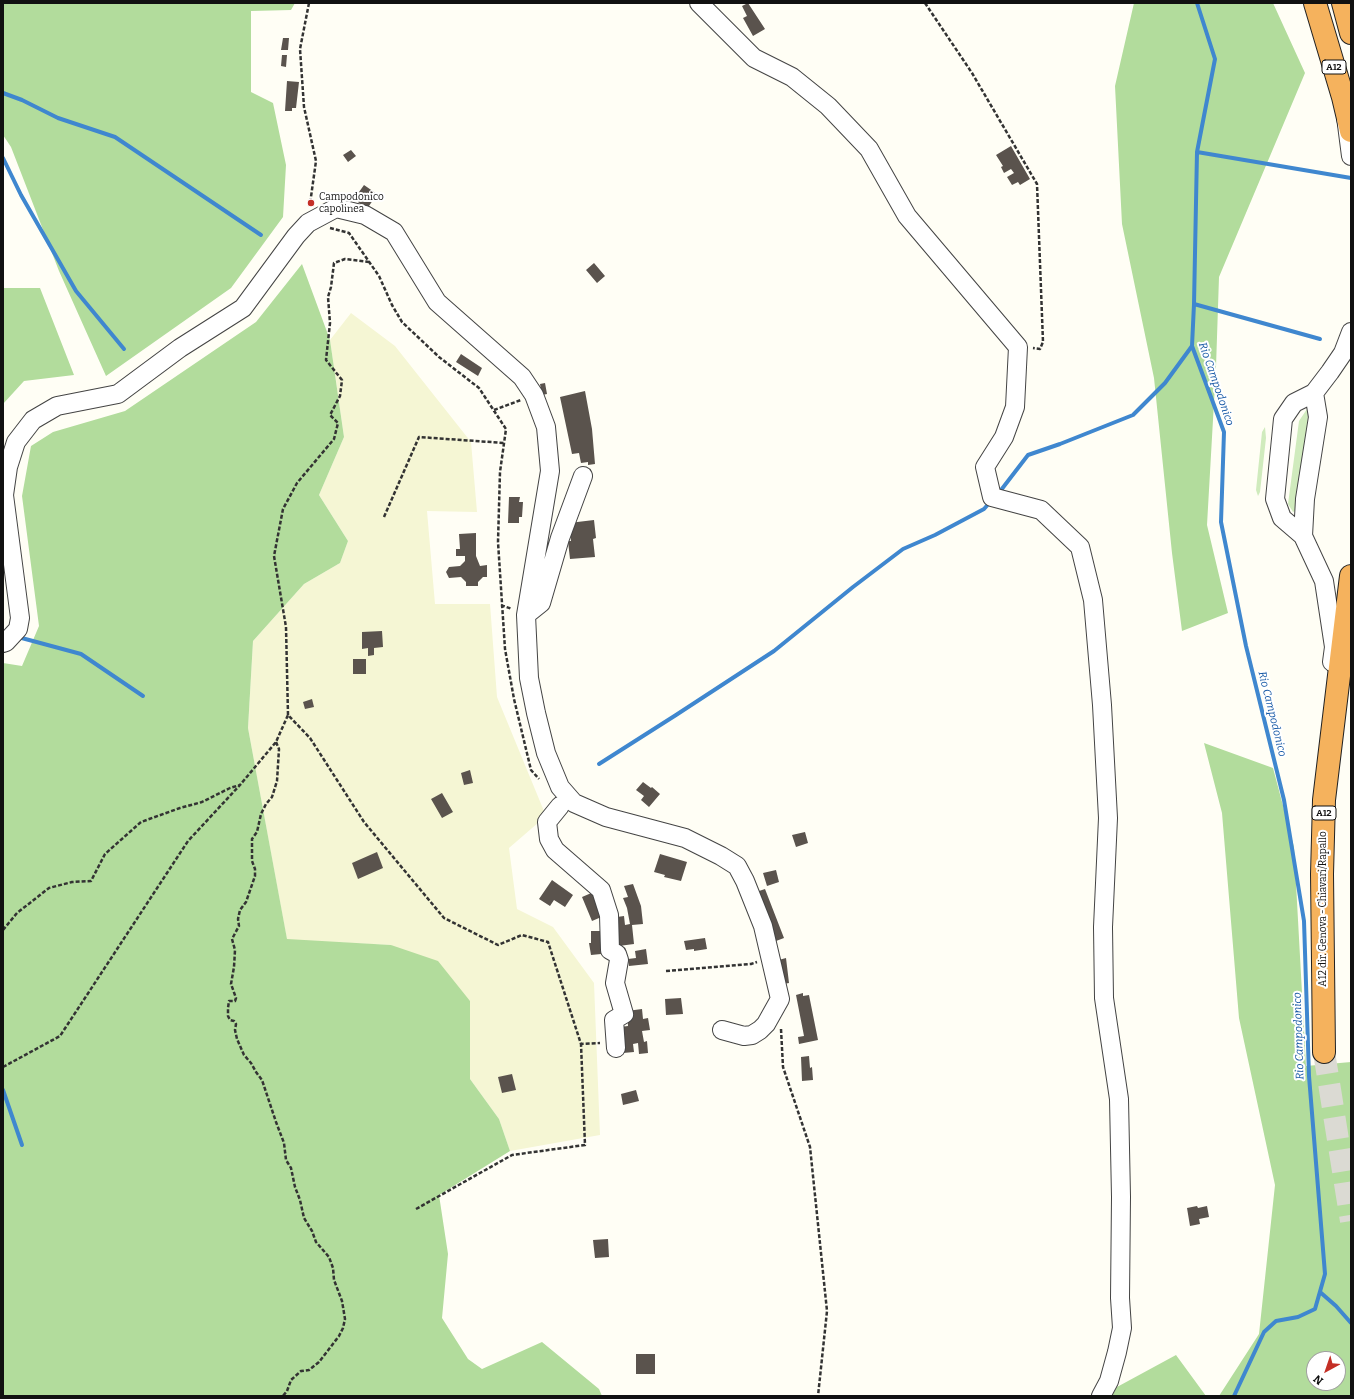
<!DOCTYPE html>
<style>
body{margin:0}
#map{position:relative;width:1354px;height:1399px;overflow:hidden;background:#fffef5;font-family:Bitter,serif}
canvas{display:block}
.frame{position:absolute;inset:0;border:4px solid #111;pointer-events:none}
.north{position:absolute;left:1306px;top:1351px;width:40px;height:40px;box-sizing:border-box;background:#fff;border:1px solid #a0a0a0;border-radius:50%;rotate:220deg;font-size:11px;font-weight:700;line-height:16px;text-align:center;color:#111}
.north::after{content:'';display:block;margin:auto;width:14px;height:18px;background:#c42f26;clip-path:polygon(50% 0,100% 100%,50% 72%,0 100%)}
</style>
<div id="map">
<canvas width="1354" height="1399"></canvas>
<div class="frame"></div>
<div class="north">N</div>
</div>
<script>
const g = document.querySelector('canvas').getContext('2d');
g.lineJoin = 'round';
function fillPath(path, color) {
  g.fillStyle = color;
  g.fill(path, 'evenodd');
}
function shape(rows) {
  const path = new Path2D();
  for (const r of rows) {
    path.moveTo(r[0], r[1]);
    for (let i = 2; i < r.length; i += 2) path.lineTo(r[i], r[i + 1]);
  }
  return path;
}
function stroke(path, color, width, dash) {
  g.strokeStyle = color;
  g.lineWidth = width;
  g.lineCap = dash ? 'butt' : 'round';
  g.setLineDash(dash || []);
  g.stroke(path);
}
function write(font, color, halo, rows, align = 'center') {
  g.font = font + ' Bitter,serif';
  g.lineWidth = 4;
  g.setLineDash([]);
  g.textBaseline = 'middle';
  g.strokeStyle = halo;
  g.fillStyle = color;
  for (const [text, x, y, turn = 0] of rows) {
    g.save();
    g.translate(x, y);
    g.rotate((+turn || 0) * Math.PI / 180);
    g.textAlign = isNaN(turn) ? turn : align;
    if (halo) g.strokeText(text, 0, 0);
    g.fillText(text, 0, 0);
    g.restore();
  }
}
const farmland = shape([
 [351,313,395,346,471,442,477,512,427,511,435,604,490,604,497,697,546,816,509,848,517,909,553,927,594,983,600,1135,510,1151,499,1119,470,1079,470,1001,391,945,287,940,248,728,253,641,304,584,340,563,348,541,319,495,344,437,330,340]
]);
const green = shape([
 [1307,409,1308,417,1299,506,1297,510,1293,512,1288,504,1299,421],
 [1265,427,1266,438,1260,492,1258,496,1256,490,1262,432]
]);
const forest = shape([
 [3,3,295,3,291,10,251,11,251,92,273,103,286,165,283,217,231,288,106,376,59,271,11,147,3,135],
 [1134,3,1273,3,1305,73,1219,277,1216,367,1207,525,1228,613,1182,631,1172,553,1154,378,1122,224,1115,86],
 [302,264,330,340,344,437,319,495,348,541,340,563,304,584,253,641,248,728,287,939,391,945,438,961,470,1001,470,1079,499,1119,510,1151,439,1195,448,1254,442,1318,468,1359,482,1369,542,1342,599,1389,602,1396,3,1396,3,663,22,666,39,626,22,496,31,446,53,432,125,411,256,322],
 [3,288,40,288,74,375,24,381,3,404],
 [1204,743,1273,768,1294,847,1306,1066,1351,1062,1351,1396,1219,1396,1259,1334,1275,1185,1239,1018,1222,813],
 [1314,1359,1338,1359,1338,1383,1314,1383],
 [1176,1355,1206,1396,1112,1396,1117,1387]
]);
const stream = shape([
 [1197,3,1215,59,1197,152,1194,304,1192,346,1224,432,1221,522,1246,646,1284,800,1304,921,1309,1076,1325,1274,1315,1309,1298,1317,1276,1321,1264,1332,1234,1396],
 [3,93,22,100,58,118,115,137,261,235],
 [1197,152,1351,178],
 [3,158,21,195,76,291,124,349],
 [1194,304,1320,339],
 [998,494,1028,455,1060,444,1133,415,1165,383,1192,346],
 [18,637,81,654,143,696],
 [599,764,676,715,774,651,853,587,903,549,935,535,984,509,991,501],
 [3,1090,22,1145],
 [1320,1292,1336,1306,1351,1323]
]);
const building = shape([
 [748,3,765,29,753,36,743,18,747,16,742,6],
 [283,38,289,38,288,50,281,50],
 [282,55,287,55,286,67,281,66],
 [287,81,299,82,296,108,292,108,292,111,285,111],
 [1011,146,1030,179,1020,185,1018,182,1012,185,1007,177,1014,173,1011,169,1004,173,1001,167,1003,166,996,155],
 [351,150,356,156,348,162,343,155],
 [364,185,377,194,367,209,354,199],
 [594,263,605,276,597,283,586,270],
 [461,354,482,368,478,376,456,362],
 [545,383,547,394,542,395,540,384],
 [585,391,592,429,595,464,588,465,588,462,581,463,579,453,572,454,560,397],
 [509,497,520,497,519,502,523,502,522,517,519,517,519,523,508,523],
 [594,520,596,538,593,539,595,557,570,559,568,541,571,541,569,523],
 [476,533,476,556,480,566,487,565,487,577,483,577,478,582,478,586,466,586,466,582,461,577,449,578,446,572,449,567,460,566,465,561,465,556,456,556,456,549,460,549,459,534],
 [382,631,383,647,374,648,374,655,368,656,368,648,362,649,362,632],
 [353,659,366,659,366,674,353,674],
 [312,699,314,707,305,709,303,702],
 [470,770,473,783,464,785,461,773],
 [643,782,651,788,652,787,660,794,649,807,641,800,644,796,636,790],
 [442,793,453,812,442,818,431,799],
 [805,832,808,843,796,847,792,835],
 [377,852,383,868,358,879,352,863],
 [660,854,687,862,681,881,664,877,665,875,654,872],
 [776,870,779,882,767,886,763,873],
 [552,880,573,895,565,907,554,900,550,906,539,899],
 [633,884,641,906,643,924,632,925,634,944,611,947,617,917,624,916,625,925,630,924,627,908,623,898,628,897,624,886],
 [765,889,784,938,776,941,753,893],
 [596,891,606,915,592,921,582,897],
 [591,931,606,931,606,943,600,943,601,954,591,955,589,943,591,943],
 [705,938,707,949,694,951,694,949,686,950,684,941],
 [646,949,648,964,629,966,628,959,636,958,635,951],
 [786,958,789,983,777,985,775,961],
 [803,993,803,996,809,995,818,1040,799,1044,798,1037,804,1036,796,995],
 [681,998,683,1014,666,1015,665,999],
 [642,1009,643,1019,648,1018,650,1030,642,1031,644,1042,647,1041,648,1053,639,1054,638,1043,633,1044,634,1052,623,1053,620,1027,628,1026,627,1011],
 [809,1056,810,1068,812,1067,813,1080,802,1081,801,1057],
 [512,1074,516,1090,502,1093,498,1077],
 [636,1090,639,1101,623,1105,621,1094],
 [1197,1206,1198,1208,1207,1206,1209,1217,1199,1219,1200,1224,1190,1226,1187,1208],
 [608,1239,609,1257,595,1258,593,1240],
 [636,1354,655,1354,655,1374,636,1374]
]);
const highwayTunnel = shape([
 [1324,1052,1351,1221]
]);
const path = shape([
 [309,3,300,49,304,107,316,161,310,204],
 [925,3,972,73,1037,184,1043,342,1040,349,1033,348],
 [330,228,349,233,379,276,392,305,402,322,439,357,479,388,506,429,500,472,498,542,505,649,514,699,531,770,539,779],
 [494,410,521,400],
 [384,517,419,437,504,443],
 [501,605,512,609],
 [288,715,286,627,274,556,283,509,297,483,334,439,338,423,330,415,340,396,342,380,326,360,330,323,328,297,331,287,334,263,345,259,369,262],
 [276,742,279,749,277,781,272,797,266,804,261,814,257,832,252,839,252,861,255,869,255,876,246,902,240,910,238,919,239,926,232,939,235,950,234,967,231,984,236,998,235,1001,229,1001,228,1008,228,1016,230,1020,234,1021,236,1024,235,1030,237,1039,244,1055,251,1063,256,1072,262,1080,276,1122,284,1143,286,1160,291,1168,295,1187,300,1200,304,1218,312,1231,316,1242,329,1257,333,1268,334,1280,342,1301,345,1319,343,1328,339,1336,319,1362,309,1370,301,1371,291,1380,287,1391,283,1396],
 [3,930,17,913,49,888,72,882,91,881,105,854,141,822,180,808,202,802,230,788,240,785],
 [666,971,751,964,757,962],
 [781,1029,783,1067,810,1147,827,1311,818,1396],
 [3,1067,60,1036,188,841,240,785,276,742,288,715,310,738,364,822,444,918,498,945,522,935,548,942,581,1044,600,1043],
 [416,1209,512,1155,585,1145,581,1044]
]);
const minor = shape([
 [699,3,754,58,792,77,828,106,869,149,907,216,1018,347,1015,407,1004,437,985,467,992,497,1041,510,1080,547,1093,600,1102,705,1108,818,1103,927,1104,998,1119,1099,1121,1197,1120,1298,1122,1328,1117,1352,1109,1381,1101,1396],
 [1346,117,1351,156],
 [1303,536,1305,499,1318,417,1314,393],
 [526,615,541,603,560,538,583,476],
 [3,643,6,642,18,629,20,618,4,495,8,467,16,442,33,420,57,406,118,394,180,348,243,308,296,236,308,223,336,208,365,215,394,232,437,302,522,377,534,395,546,427,550,471,526,615,529,678,536,713,546,753,560,787,574,803,606,817,685,838,721,856,737,866,745,881,763,926,780,999,766,1024,760,1030,752,1035,744,1036,722,1030],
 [1332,662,1334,647,1324,581,1303,536,1282,518,1275,499,1283,419,1294,403,1314,393,1330,372,1343,353,1351,332],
 [560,806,547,822,549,839,555,850,601,890,609,915,610,950,617,954,619,960,615,983,624,1014,614,1020,616,1048]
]);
const highway = shape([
 [1315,3,1343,97,1351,131],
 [1343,3,1351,33],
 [1324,1052,1322,874,1324,800,1351,576]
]);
const markers = [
 [311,203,4,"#c42f26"]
];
const shields = [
 [1334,67,24],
 [1324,813,24]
];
const shieldNames = [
 ["A12",1334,67],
 ["A12",1324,813]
];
const poiNames = [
 ["Campodonico",319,197],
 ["capolinea",319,209]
];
const streetNames = [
 ["A12 dir. Genova - Chiavari/Rapallo",1323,909,-90]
];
const waterNames = [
 ["Rio Campodonico",1216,384,71],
 ["Rio Campodonico",1272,714,76],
 ["Rio Campodonico",1299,1036,-92]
];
fillPath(farmland, '#f5f6d4');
fillPath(green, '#d0ebbd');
fillPath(forest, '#b2dc9c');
stroke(stream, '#3f87cf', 4);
fillPath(building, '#5a534d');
stroke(highwayTunnel, '#dbdad3', 22, [22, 11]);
stroke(minor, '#444', 20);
stroke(highway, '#222', 24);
stroke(path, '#333', 2.5, [4, 2]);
stroke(minor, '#fff', 18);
stroke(highway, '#f5b25d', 22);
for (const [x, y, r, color] of markers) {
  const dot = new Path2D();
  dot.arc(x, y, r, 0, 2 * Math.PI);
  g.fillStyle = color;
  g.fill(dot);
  stroke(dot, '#fff', 1.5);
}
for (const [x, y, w] of shields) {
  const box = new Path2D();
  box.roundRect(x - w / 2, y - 7, w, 14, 3);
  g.fillStyle = '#fff';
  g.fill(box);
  stroke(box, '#111', 1);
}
write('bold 9px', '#111', null, shieldNames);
write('10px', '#111', '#fff', poiNames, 'left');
write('10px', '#111', '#fff', streetNames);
write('italic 11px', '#1759a6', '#fff', waterNames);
</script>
